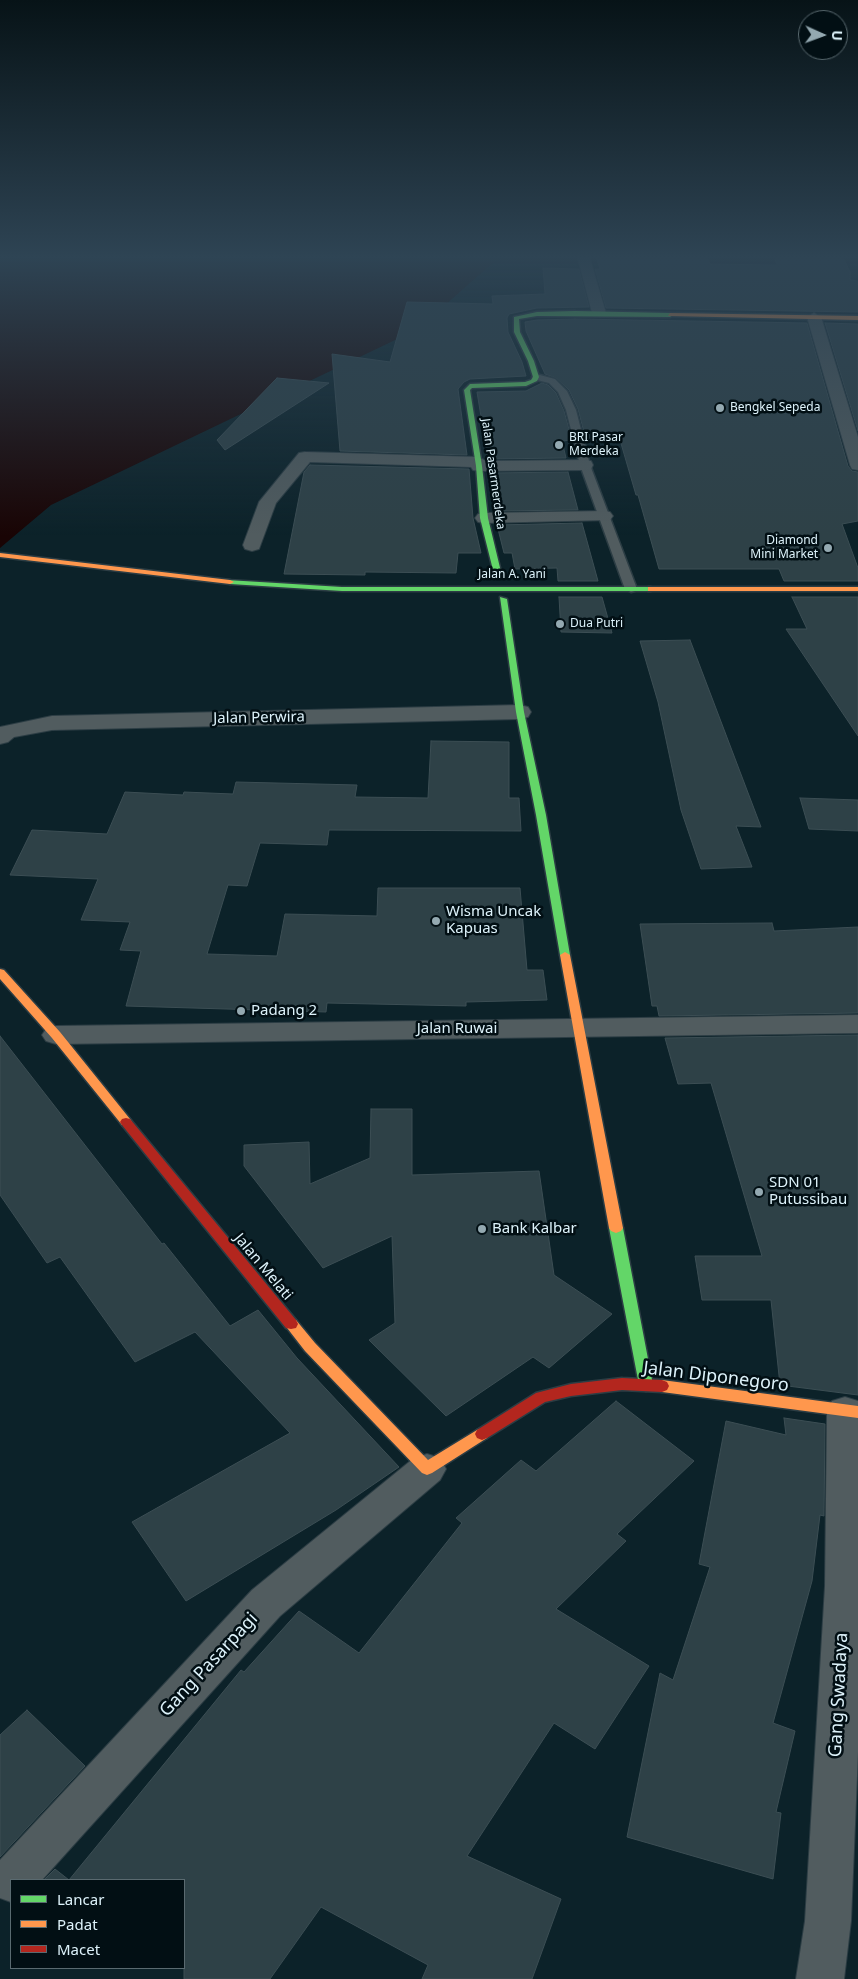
<!DOCTYPE html>
<style>
body{margin:0}
#map{position:relative;width:858px;height:1979px;overflow:hidden;background:#0c2229;font-family:"Noto Sans",sans-serif}
canvas{display:block}
.legend{position:absolute;left:10px;top:1879px;width:175px;height:90px;box-sizing:border-box;background:#020f14;border:1px solid #5a6a70;margin:0;padding:6px 9px;list-style:none;font-size:15px;color:#ddf2fa}
.legend li{display:flex;align-items:center;gap:10px;height:25px}
.legend b{width:25px;border:1px solid #5a6a70}
.north{position:absolute;left:798px;top:10px;width:50px;height:50px;box-sizing:border-box;background:#020f14;border:1px solid #5a6a70;border-radius:50%;rotate:92deg;font-size:14px;font-weight:700;line-height:20px;text-align:center;color:#ddf2fa}
.north::after{content:'';display:block;margin:auto;width:18px;height:22px;background:#94a9b1;clip-path:polygon(50% 0,100% 100%,50% 72%,0 100%)}
</style>
<div id="map">
<canvas width="858" height="1979"></canvas>
<ul class="legend">
<li><b style="height:6px;background:#63d668"></b>Lancar</li>
<li><b style="height:6px;background:#ff974d"></b>Padat</li>
<li><b style="height:6px;background:#b3261e"></b>Macet</li>
</ul>
<div class="north">U</div>
</div>
<script>
const g = document.querySelector('canvas').getContext('2d');
g.lineJoin = 'round';
function fillPath(path, color) {
  g.fillStyle = color;
  g.fill(path, 'evenodd');
}
function shape(rows) {
  const path = new Path2D();
  for (const r of rows) {
    path.moveTo(r[0], r[1]);
    for (let i = 2; i < r.length; i += 2) path.lineTo(r[i], r[i + 1]);
  }
  return path;
}
function stroke(path, color, width, dash) {
  g.strokeStyle = color;
  g.lineWidth = width;
  g.lineCap = dash ? 'butt' : 'round';
  g.setLineDash(dash || []);
  g.stroke(path);
}
function write(font, color, halo, rows, align = 'center') {
  g.font = font + ' "Noto Sans",sans-serif';
  g.lineWidth = 5;
  g.setLineDash([]);
  g.textBaseline = 'middle';
  g.strokeStyle = halo;
  g.fillStyle = color;
  for (const [text, x, y, turn = 0] of rows) {
    g.save();
    g.translate(x, y);
    g.rotate((+turn || 0) * Math.PI / 180);
    g.textAlign = isNaN(turn) ? turn : align;
    if (halo) g.strokeText(text, 0, 0);
    g.fillText(text, 0, 0);
    g.restore();
  }
}
const water = shape([
 [0,259,497,259,418,329,51,505,0,548]
]);
const building = shape([
 [597,259,708,259,710,264,777,265,775,259,844,259,850,272,850,280,858,281,858,312,606,308,595,269,600,269,597,259],
 [543,268,579,269,589,307,537,308,509,314,507,318,508,332,522,362,526,376,470,379,464,382,458,389,467,455,340,451,332,354,390,362,407,302,493,304,492,296,545,294,543,268],
 [575,319,807,323,848,466,852,471,858,472,858,521,842,524,858,568,858,581,784,581,779,569,659,569,638,495,636,495,620,440,586,440,578,409,569,390,556,378,545,374,526,331,525,322,537,320,575,319],
 [825,323,858,324,858,431,825,323],
 [277,378,329,383,225,450,217,440,277,378],
 [542,383,548,385,556,393,564,411,572,440,562,441,566,458,488,459,477,392,526,391,542,383],
 [310,465,469,469,473,518,481,553,458,553,456,573,365,572,365,575,284,574,304,472,310,465],
 [568,472,578,510,494,511,490,473,568,472],
 [582,523,598,581,558,581,557,568,515,569,512,553,504,553,497,525,582,523],
 [559,597,602,597,612,633,561,632,559,597],
 [792,597,858,597,858,736,786,629,807,629,792,597],
 [690,640,761,827,736,826,752,867,701,869,681,810,658,702,640,641,690,640],
 [431,741,509,742,509,798,519,798,521,831,329,830,327,845,260,843,247,886,228,885,207,954,277,956,285,914,377,916,378,888,520,888,527,970,543,970,547,1000,466,1002,466,1006,327,1003,326,1012,126,1006,141,951,120,950,130,922,81,920,98,879,10,875,32,830,107,834,125,792,183,795,184,792,233,794,236,782,357,785,355,797,428,798,431,741],
 [800,798,858,800,858,831,809,829,800,798],
 [772,923,774,931,858,927,858,1013,659,1016,657,1006,652,1006,640,924,772,923],
 [858,1035,858,1395,780,1385,771,1300,702,1300,695,1256,762,1256,711,1083,678,1084,665,1038,858,1035],
 [0,1036,162,1244,164,1243,230,1326,258,1310,297,1358,399,1467,336,1510,186,1601,132,1522,290,1433,195,1332,135,1362,60,1257,47,1263,0,1195,0,1036],
 [371,1109,412,1109,412,1175,539,1171,554,1275,612,1314,549,1368,533,1357,446,1416,369,1340,395,1323,392,1236,323,1268,244,1166,244,1145,309,1142,310,1184,370,1158,371,1109],
 [616,1401,694,1461,617,1534,626,1541,556,1609,649,1666,595,1749,554,1723,467,1856,561,1899,532,1979,422,1979,428,1965,321,1907,270,1979,184,1979,184,1880,44,1880,55,1869,69,1880,241,1670,244,1672,299,1611,359,1653,462,1523,456,1518,521,1460,536,1471,616,1401],
 [784,1418,825,1424,824,1516,820,1515,812,1581,773,1723,795,1731,776,1812,781,1813,773,1879,627,1837,660,1673,673,1680,710,1567,699,1564,726,1421,786,1435,784,1418],
 [27,1710,85,1766,0,1857,0,1735,27,1710]
]);
const lane = shape([
 [536,374,555,379,567,391,576,410,590,465,637,589,635,591,631,592,625,589,580,465,566,410,558,392,549,383,533,379,532,377,536,374]
]);
const street = shape([
 [578,259,590,259,606,313,604,316,594,316,592,313,578,259],
 [814,313,821,317,858,437,858,470,852,469,850,465,807,317,814,313],
 [305,452,478,457,486,461,585,460,591,461,593,465,591,469,585,470,479,471,473,470,471,467,310,462,276,503,259,549,252,551,245,549,243,545,259,502,299,453,305,452],
 [604,511,610,512,613,516,610,520,484,523,478,522,475,518,478,514,484,513,604,511],
 [520,705,528,707,531,712,528,717,520,719,52,730,14,737,8,742,0,744,0,727,52,716,520,705],
 [858,1015,858,1033,56,1044,46,1041,42,1035,46,1029,56,1026,858,1015],
 [845,1397,858,1401,858,1752,851,1921,844,1979,796,1979,805,1921,825,1586,827,1411,832,1401,845,1397],
 [427,1454,440,1458,446,1469,440,1480,280,1616,42,1880,11,1880,11,1902,0,1898,0,1860,252,1590,414,1458,427,1454]
]);
const fast = shape([
 [575,311,670,313,673,315,670,317,537,316,519,319,520,332,534,361,539,377,537,381,526,386,472,388,470,390,482,466,488,518,502,576,495,578,480,518,476,466,464,390,470,384,525,382,531,380,533,377,528,361,514,332,514,317,537,312,575,311],
 [227,580,342,587,651,587,655,589,651,591,342,591,230,584,226,582,227,580],
 [500,597,507,599,524,712,546,815,570,955,565,958,560,955,536,815,516,712,500,597],
 [616,1223,621,1225,623,1228,653,1385,651,1389,646,1391,641,1389,639,1385,609,1228,611,1225,616,1223]
]);
const slow = shape([
 [670,313,858,316,858,320,668,316,670,313],
 [0,553,230,580,234,582,230,584,0,557,0,553],
 [648,587,858,587,858,591,648,591,648,587],
 [565,952,570,955,623,1228,621,1231,616,1233,611,1231,609,1228,560,955,565,952],
 [0,969,4,970,60,1032,130,1119,132,1122,130,1125,122,1125,52,1038,0,979,0,969],
 [291,1319,296,1320,315,1343,428,1460,477,1430,482,1428,487,1430,489,1434,487,1438,432,1473,427,1475,422,1473,305,1351,284,1324,286,1320,291,1319],
 [662,1380,858,1406,858,1418,662,1392,657,1390,655,1386,657,1382,662,1380]
]);
const jam = shape([
 [126,1118,130,1119,296,1320,298,1324,296,1328,291,1329,286,1328,122,1125,120,1122,122,1119,126,1118],
 [622,1378,662,1380,667,1382,669,1386,667,1390,662,1392,622,1390,571,1396,545,1402,487,1438,482,1440,477,1438,475,1434,477,1430,536,1393,571,1384,622,1378]
]);
const markers = [
 [720,408,5,"#94a9b1"],
 [559,445,5,"#94a9b1"],
 [828,548,5,"#94a9b1"],
 [560,624,5,"#94a9b1"],
 [436,921,5,"#94a9b1"],
 [241,1011,5,"#94a9b1"],
 [759,1192,5,"#94a9b1"],
 [482,1229,5,"#94a9b1"]
];
const farPoinames = [
 ["Bengkel Sepeda",730,408],
 ["BRI Pasar",569,438],
 ["Merdeka",569,452],
 ["Diamond",818,541,"right"],
 ["Mini Market",818,555,"right"],
 ["Dua Putri",570,624]
];
const farStreetnames = [
 ["Jalan Pasarmerdeka",493,474,82],
 ["Jalan A. Yani",512,575]
];
const streetNames = [
 ["Jalan Perwira",259,718,-1],
 ["Jalan Ruwai",457,1029],
 ["Jalan Melati",263,1267,50]
];
const poiNames = [
 ["Wisma Uncak",446,912],
 ["Kapuas",446,929],
 ["Padang 2",251,1011],
 ["SDN 01",769,1183],
 ["Putussibau",769,1200],
 ["Bank Kalbar",492,1229]
];
const nearStreetnames = [
 ["Jalan Diponegoro",716,1377,7],
 ["Gang Pasarpagi",209,1665,-47],
 ["Gang Swadaya",839,1695,-87]
];
fillPath(water, '#190404');
fillPath(building, '#2e4147');
stroke(building, '#3c4e54', 1);
stroke(lane, '#2c3d44', 3);
stroke(street, '#2c3d44', 2);
stroke(fast, '#2c3d44', 3);
stroke(slow, '#2c3d44', 3);
stroke(jam, '#2c3d44', 3);
fillPath(lane, '#515c5f');
fillPath(street, '#515c5f');
fillPath(fast, '#63d668');
fillPath(slow, '#ff974d');
fillPath(jam, '#b3261e');
const sky = g.createLinearGradient(0, 0, 0, 536);
sky.addColorStop(0, '#071317');
sky.addColorStop(0.48, '#2e4454');
sky.addColorStop(1, '#2e445400');
g.fillStyle = sky;
g.fillRect(0, 0, 858, 536);
for (const [x, y, r, color] of markers) {
  const dot = new Path2D();
  dot.arc(x, y, r, 0, 2 * Math.PI);
  g.fillStyle = color;
  g.fill(dot);
  stroke(dot, '#020f14', 2);
}
write('12px', '#ddf2fa', '#020f14', farPoinames, 'left');
write('12px', '#ddf2fa', '#020f14', farStreetnames);
write('15px', '#ddf2fa', '#020f14', streetNames);
write('15px', '#ddf2fa', '#020f14', poiNames, 'left');
write('18px', '#ddf2fa', '#020f14', nearStreetnames);
</script>
